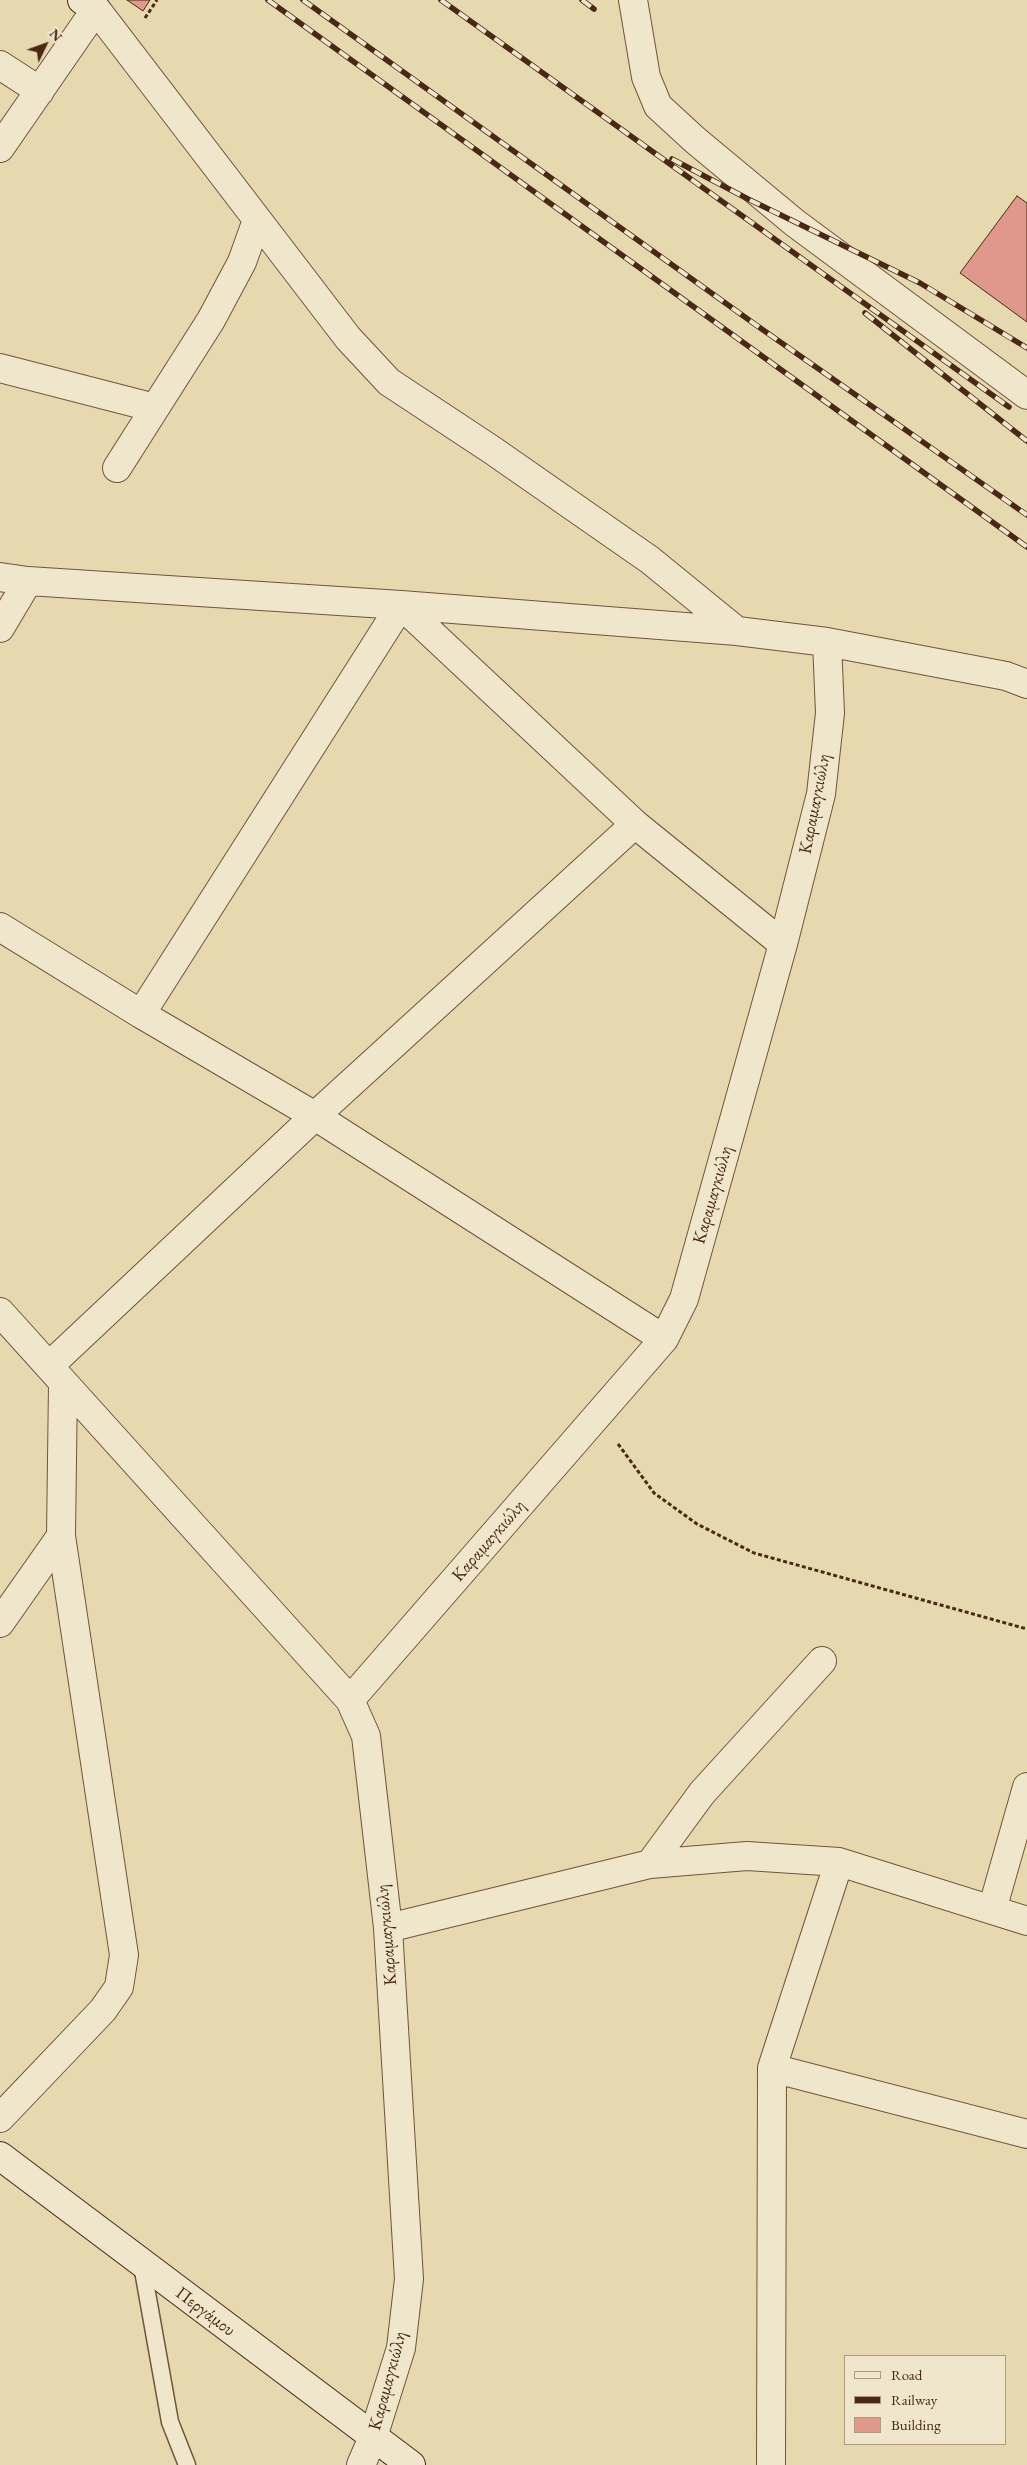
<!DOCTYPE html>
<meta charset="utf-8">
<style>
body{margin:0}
#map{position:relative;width:1027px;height:2465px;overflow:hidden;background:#e7d9af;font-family:"EB Garamond",serif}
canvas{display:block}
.legend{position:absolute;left:844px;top:2355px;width:162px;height:90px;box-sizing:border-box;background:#efe6cb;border:1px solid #ad9a82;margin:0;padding:6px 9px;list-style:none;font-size:15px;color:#4a2815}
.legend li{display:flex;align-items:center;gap:10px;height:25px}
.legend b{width:25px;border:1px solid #ad9a82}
.north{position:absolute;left:20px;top:20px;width:50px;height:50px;-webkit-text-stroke:4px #efe6cb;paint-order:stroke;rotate:48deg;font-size:14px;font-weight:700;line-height:20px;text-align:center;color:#4a2815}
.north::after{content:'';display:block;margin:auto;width:18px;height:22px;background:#4a2815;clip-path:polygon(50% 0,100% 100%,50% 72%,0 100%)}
</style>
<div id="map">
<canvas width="1027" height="2465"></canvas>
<ul class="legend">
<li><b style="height:6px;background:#efe6cb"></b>Road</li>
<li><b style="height:6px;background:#4a2815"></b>Railway</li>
<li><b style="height:14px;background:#e0988c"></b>Building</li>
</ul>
<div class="north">N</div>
</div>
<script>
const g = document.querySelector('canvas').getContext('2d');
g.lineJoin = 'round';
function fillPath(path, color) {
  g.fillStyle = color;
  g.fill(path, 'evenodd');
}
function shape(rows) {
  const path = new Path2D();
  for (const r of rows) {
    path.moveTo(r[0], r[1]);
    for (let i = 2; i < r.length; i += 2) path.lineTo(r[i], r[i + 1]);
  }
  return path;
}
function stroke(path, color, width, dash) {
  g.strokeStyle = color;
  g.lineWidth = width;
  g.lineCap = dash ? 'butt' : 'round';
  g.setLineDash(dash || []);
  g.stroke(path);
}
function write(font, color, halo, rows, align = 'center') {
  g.font = font + ' "EB Garamond",serif';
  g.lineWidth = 4.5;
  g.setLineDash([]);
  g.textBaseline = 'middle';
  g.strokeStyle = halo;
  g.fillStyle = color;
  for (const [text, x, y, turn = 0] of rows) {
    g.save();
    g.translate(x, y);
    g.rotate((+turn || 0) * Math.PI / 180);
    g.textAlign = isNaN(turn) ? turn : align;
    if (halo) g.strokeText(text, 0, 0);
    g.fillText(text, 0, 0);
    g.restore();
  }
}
const building = shape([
 [127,0,150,0,143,11,127,0],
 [1017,196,1027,203,1027,322,960,273,1017,196]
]);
const path = shape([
 [145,18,157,0],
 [618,1444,654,1493,697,1524,754,1553,1027,1629]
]);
const lane = shape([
 [142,2265,170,2422,187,2465]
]);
const street = shape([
 [633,0,646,77,658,106,695,140,795,223,1027,395],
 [0,65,40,91],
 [0,148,96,9,348,338,389,382,492,450,650,560,737,631,827,642,1006,676,1027,684],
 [0,368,155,408],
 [117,468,211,320,242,262,257,220],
 [0,577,28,581,401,605,737,631],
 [0,628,28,581],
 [0,927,141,1014,315,1116,664,1339],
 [141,1014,401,605,635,824,783,944],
 [0,1312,350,1700],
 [49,1366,315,1116,635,824],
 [0,1623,61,1536,63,1384],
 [650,1864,702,1793,822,1661],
 [992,1910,1027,1787],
 [388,1928,650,1864,747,1856,839,1862,1027,1921],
 [772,2068,1027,2134],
 [0,2118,103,2010,119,1987,124,1955,61,1536],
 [361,2465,373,2437,401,2348,409,2279,388,1928,366,1736,350,1700,664,1339,684,1299,783,944,821,794,830,713,827,642],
 [771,2465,772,2068,839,1862]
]);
const secondary = shape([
 [82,0,96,9],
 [0,2156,411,2465]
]);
const rail = shape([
 [268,0,1027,547],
 [303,0,756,325,1027,515],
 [441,0,1009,407],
 [582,0,594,9],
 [672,159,748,199,920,283,1027,348],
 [865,313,1027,441]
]);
const streetNames = [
 ["Καραμαγκιώλη",815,804,-79],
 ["Καραμαγκιώλη",713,1195,-74],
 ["Καραμαγκιώλη",489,1541,-49],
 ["Καραμαγκιώλη",387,1935,-95],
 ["Περγάμου",205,2312,37],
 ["Καραμαγκιώλη",388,2381,-75]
];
fillPath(building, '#e0988c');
stroke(building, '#4a2815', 1);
stroke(lane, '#71543c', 19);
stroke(street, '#71543c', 30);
stroke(secondary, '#4a2815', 30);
stroke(path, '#4a2815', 3, [4, 2.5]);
stroke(lane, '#efe6cb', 16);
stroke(street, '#efe6cb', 28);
stroke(secondary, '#efe6cb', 28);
stroke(rail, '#4a2815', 5.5);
stroke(rail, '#efe6cb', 4, [11]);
write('18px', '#4a2815', '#efe6cb', streetNames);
</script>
